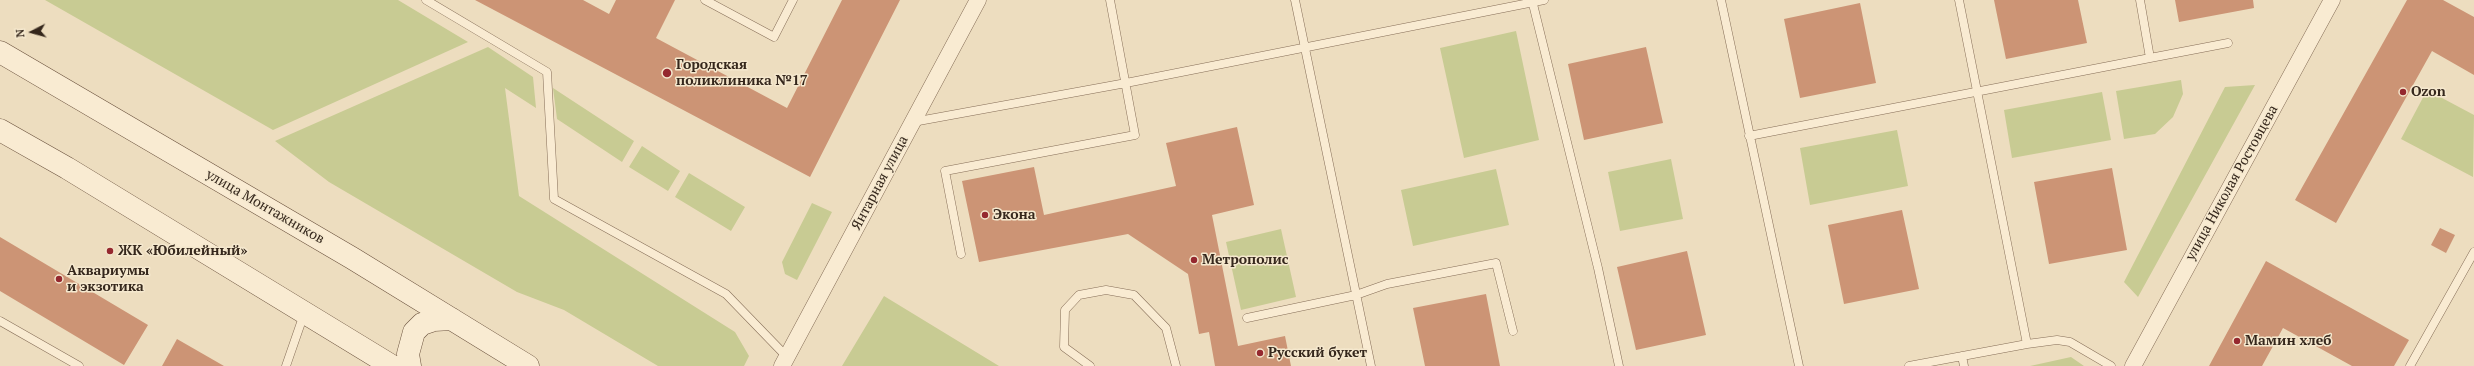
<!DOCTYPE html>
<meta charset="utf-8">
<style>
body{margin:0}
#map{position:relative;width:2474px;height:366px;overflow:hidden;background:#edddbf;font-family:"PT Serif",serif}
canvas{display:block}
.north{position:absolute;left:12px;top:12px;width:40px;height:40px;-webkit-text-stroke:3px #f5e8ce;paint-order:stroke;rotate:264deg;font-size:11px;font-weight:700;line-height:16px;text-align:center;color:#35271c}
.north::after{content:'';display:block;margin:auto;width:14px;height:18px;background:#35271c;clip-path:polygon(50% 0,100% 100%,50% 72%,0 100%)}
</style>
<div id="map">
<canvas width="2474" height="366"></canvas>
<div class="north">N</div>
</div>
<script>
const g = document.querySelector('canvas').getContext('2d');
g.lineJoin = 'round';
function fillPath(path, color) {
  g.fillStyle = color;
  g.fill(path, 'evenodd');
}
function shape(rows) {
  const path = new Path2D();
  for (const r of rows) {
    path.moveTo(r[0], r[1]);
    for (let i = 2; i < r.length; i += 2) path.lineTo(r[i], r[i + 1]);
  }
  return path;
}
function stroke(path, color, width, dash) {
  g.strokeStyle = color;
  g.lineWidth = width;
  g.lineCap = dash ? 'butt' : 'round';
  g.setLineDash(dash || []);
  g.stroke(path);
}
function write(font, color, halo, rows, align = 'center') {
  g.font = font + ' "PT Serif",serif';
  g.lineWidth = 3;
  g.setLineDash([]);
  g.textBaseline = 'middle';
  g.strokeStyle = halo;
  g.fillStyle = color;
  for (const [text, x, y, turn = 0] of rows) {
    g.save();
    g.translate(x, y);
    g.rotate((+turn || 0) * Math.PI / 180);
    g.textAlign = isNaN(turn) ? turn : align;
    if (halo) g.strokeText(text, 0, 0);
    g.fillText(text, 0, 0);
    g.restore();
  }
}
const green = shape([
 [45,0,398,0,468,42,273,130],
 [1516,31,1539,140,1464,158,1440,48],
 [488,47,533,77,536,108,505,88,519,196,735,332,749,356,744,366,658,366,564,310,517,292,329,182,275,141],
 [2181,80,2183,94,2173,117,2155,134,2124,139,2116,91],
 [2255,85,2138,297,2124,282,2225,87],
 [553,88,634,141,622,162,557,119],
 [2427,90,2474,115,2473,177,2401,139],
 [2102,92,2111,140,2012,158,2004,110],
 [1897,130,1908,186,1810,205,1800,148],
 [642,146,680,171,668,191,629,167],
 [1671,159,1683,219,1620,231,1608,172],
 [1496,169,1509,225,1413,246,1401,190],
 [689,173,745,207,731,231,675,197],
 [812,203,832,212,797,280,785,274,782,262],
 [1281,229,1296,297,1241,310,1226,242],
 [884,296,999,366,842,366],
 [2071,357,2084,366,2030,366]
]);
const building = shape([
 [475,0,583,0,609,14,616,0,675,0,656,38,787,108,842,0,900,0,810,177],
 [1994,0,2078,0,2087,43,2006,59],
 [2175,0,2253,0,2254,8,2179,22],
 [2407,0,2443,0,2474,17,2474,75,2432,51,2336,223,2295,200],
 [1860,3,1876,83,1800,98,1784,19],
 [1646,47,1663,123,1584,140,1568,64],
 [1237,127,1254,205,1212,215,1238,346,1285,336,1291,366,1215,366,1209,332,1199,334,1188,274,1128,234,979,262,962,181,1034,167,1044,215,1176,186,1166,143],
 [2112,168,2127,250,2049,264,2034,182],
 [1902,210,1919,289,1844,304,1828,225],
 [2440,228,2455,235,2446,253,2431,245],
 [0,237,148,325,124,365,0,291],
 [1687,251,1706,335,1636,350,1617,267],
 [2266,261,2409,340,2394,366,2352,366,2283,328,2262,366,2209,366],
 [1486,294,1500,366,1425,366,1413,308],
 [177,339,224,366,162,366]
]);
const lane = shape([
 [426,0,547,72,554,199,726,294,787,357],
 [705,0,774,37,793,0],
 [1295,0,1371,366],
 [1532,0,1598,268,1619,366],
 [1721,0,1799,366],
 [1959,0,2027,344],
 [2150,58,2228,43],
 [913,122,1126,83,1544,0],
 [1749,136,2150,58,2140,0],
 [961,254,945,171,1135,135,1110,0],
 [1247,318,1356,295,1387,284,1496,263,1513,331],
 [0,321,79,366],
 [1962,356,1964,366],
 [286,366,304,314],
 [1090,366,1064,347,1065,310,1079,295,1106,290,1134,295,1166,328,1176,366],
 [1909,366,2027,344,2057,340,2070,342,2111,366],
 [2410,366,2474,252]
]);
const street = shape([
 [782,366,978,0],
 [2133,366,2332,0]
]);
const secondary = shape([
 [0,52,352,258,528,366],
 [0,130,67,168,392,366],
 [410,366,408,354,414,332,422,324,434,320,452,319]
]);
const markers = [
 [667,73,5,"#95282f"],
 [2403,92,4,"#95282f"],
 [985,215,4,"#95282f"],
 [110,251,4,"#95282f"],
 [1194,260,4,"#95282f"],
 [59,279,4,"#95282f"],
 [2237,341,4,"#95282f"],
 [1260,353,4,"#95282f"]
];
const poiNames = [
 ["Городская",676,65],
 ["поликлиника №17",676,81],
 ["Ozon",2411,92],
 ["Экона",993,215],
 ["ЖК «Юбилейный»",118,251],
 ["Метрополис",1202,260],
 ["Аквариумы",67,271],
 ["и экзотика",67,287],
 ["Мамин хлеб",2245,341],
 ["Русский букет",1268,353]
];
const streetNames = [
 ["Янтарная улица",880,183,-62],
 ["улица Николая Ростовцева",2232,183,-61],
 ["улица Монтажников",265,207,30]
];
fillPath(green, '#c8cb93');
fillPath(building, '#cc9475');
stroke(lane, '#866e58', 9);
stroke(street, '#866e58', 17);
stroke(secondary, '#684f3b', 23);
stroke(lane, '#f9ebd2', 8);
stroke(street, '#f9ebd2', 16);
stroke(secondary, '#f9ebd2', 22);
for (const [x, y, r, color] of markers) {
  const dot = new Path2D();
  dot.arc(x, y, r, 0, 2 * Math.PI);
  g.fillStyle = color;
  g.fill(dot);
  stroke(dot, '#f5e8ce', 1.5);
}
write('bold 14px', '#35271c', '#f5e8ce', poiNames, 'left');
write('14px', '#35271c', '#f5e8ce', streetNames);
</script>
